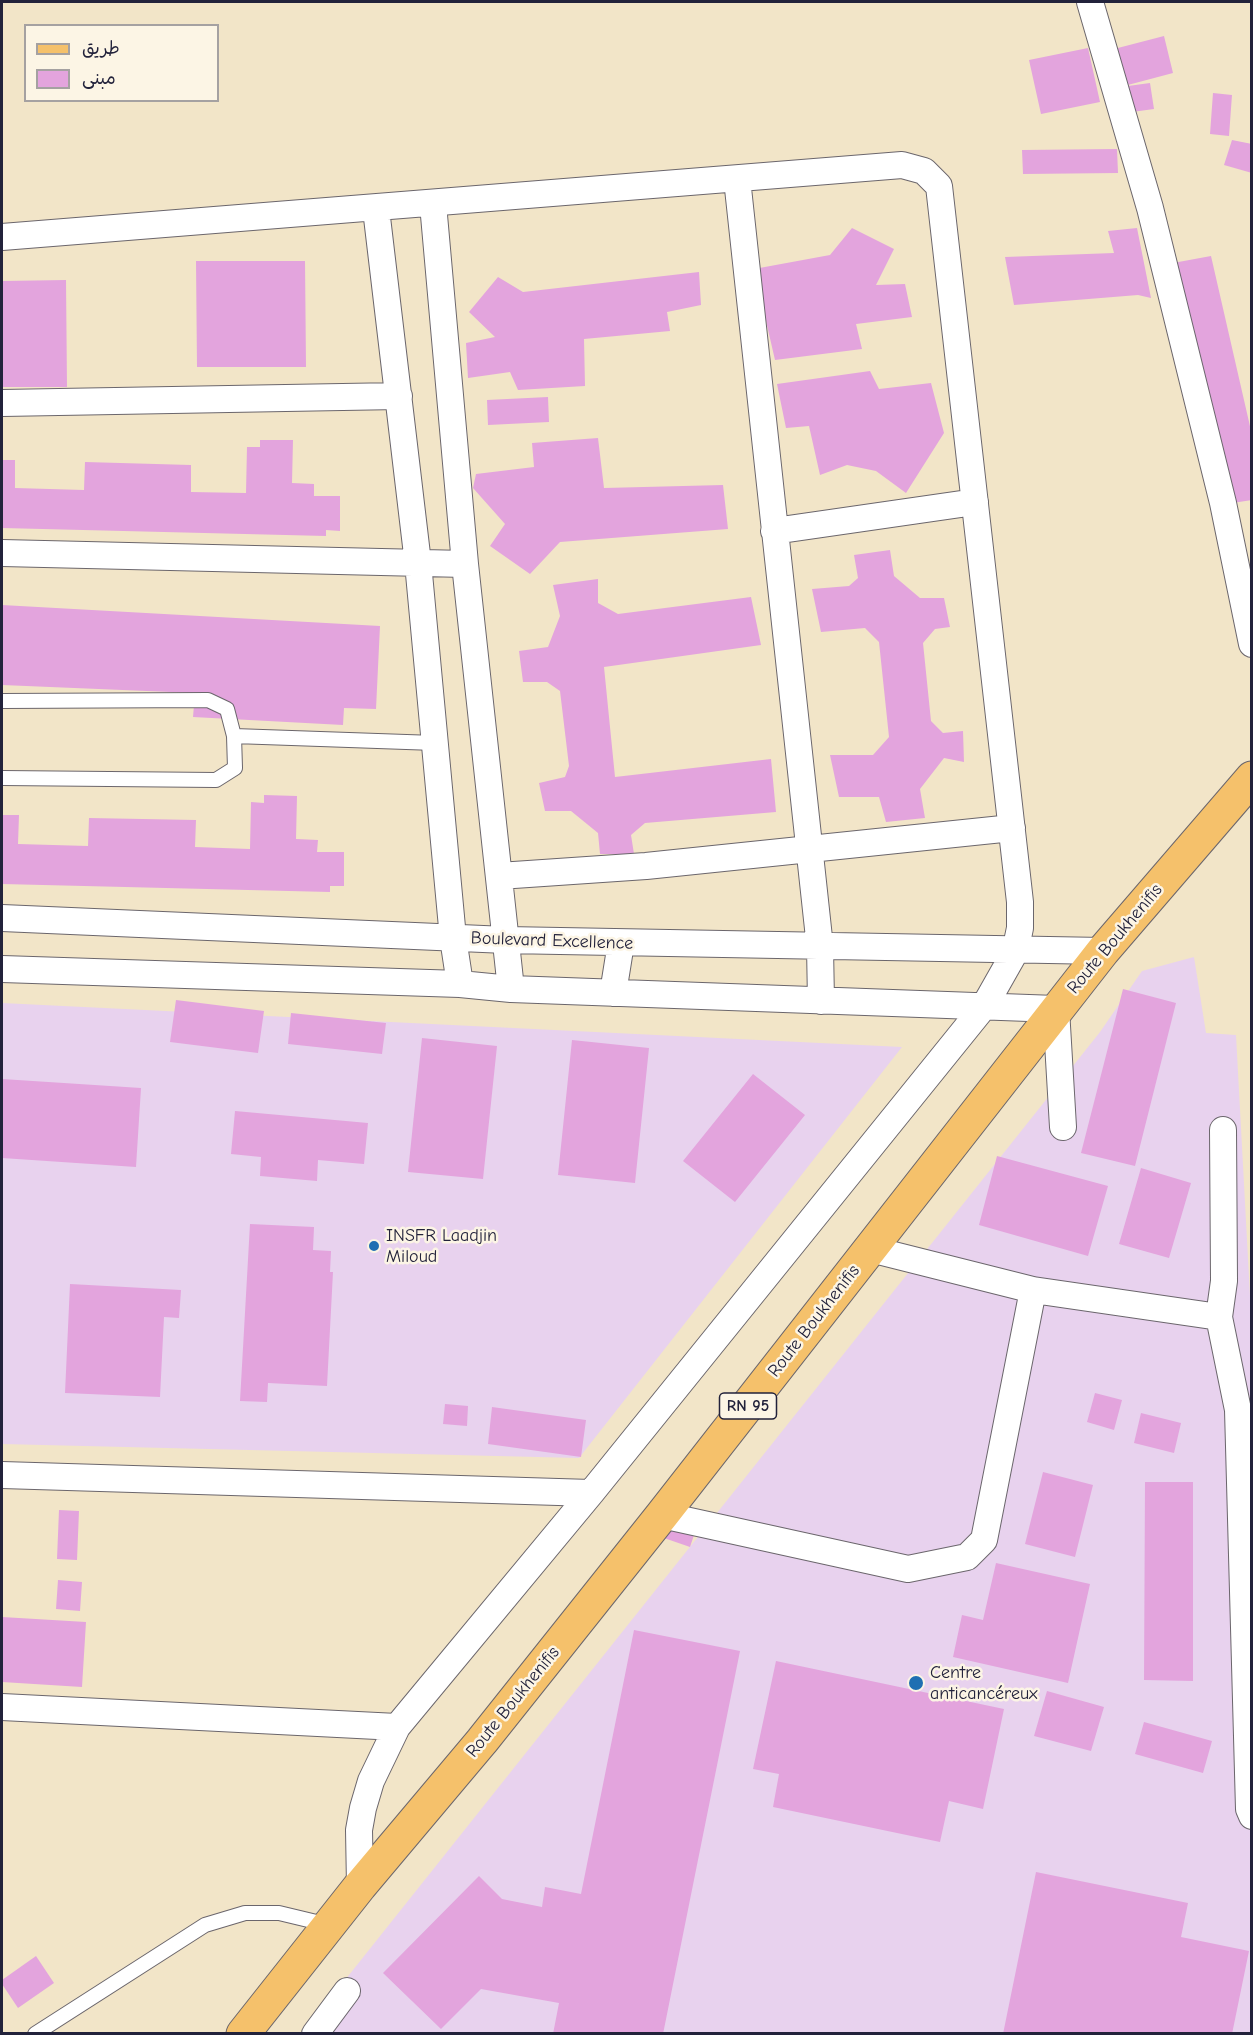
<!DOCTYPE html>
<meta charset="utf-8">
<style>
body{margin:0}
#map{position:relative;width:1253px;height:2035px;overflow:hidden;background:#f2e5c8;font-family:"Comic Neue","Playpen Sans Arabic",sans-serif}
canvas{display:block}
.frame{position:absolute;inset:0;border:3px solid #22223b;pointer-events:none}
.legend{position:absolute;left:24px;top:24px;width:195px;height:78px;box-sizing:border-box;background:#fcf5e5;border:2px solid #a5a1a1;margin:0;padding:8px 10px;list-style:none;font-size:18px;color:#22223b}
.legend li{display:flex;align-items:center;gap:12px;height:30px}
.legend b{width:30px;border:2px solid #a5a1a1}
</style>
<div id="map">
<canvas width="1253" height="2035"></canvas>
<div class="frame"></div>
<ul class="legend">
<li><b style="height:8px;background:#f5c16b"></b>طريق</li>
<li><b style="height:16px;background:#e3a4dd"></b>مبنى</li>
</ul>
</div>
<script>
const g = document.querySelector('canvas').getContext('2d');
g.lineJoin = 'round';
function fillPath(path, color) {
  g.fillStyle = color;
  g.fill(path, 'evenodd');
}
function shape(rows) {
  const path = new Path2D();
  for (const r of rows) {
    path.moveTo(r[0], r[1]);
    for (let i = 2; i < r.length; i += 2) path.lineTo(r[i], r[i + 1]);
  }
  return path;
}
function stroke(path, color, width, dash) {
  g.strokeStyle = color;
  g.lineWidth = width;
  g.lineCap = dash ? 'butt' : 'round';
  g.setLineDash(dash || []);
  g.stroke(path);
}
function write(font, color, halo, rows, align = 'center') {
  g.font = font + ' "Comic Neue",sans-serif';
  g.lineWidth = 5;
  g.setLineDash([]);
  g.textBaseline = 'middle';
  g.strokeStyle = halo;
  g.fillStyle = color;
  for (const [text, x, y, turn = 0] of rows) {
    g.save();
    g.translate(x, y);
    g.rotate((+turn || 0) * Math.PI / 180);
    g.textAlign = isNaN(turn) ? turn : align;
    if (halo) g.strokeText(text, 0, 0);
    g.fillText(text, 0, 0);
    g.restore();
  }
}
const built = shape([
 [1194,957,1206,1033,1236,1035,1252,1333,1251,2033,302,2034,1100,1032,1142,971],
 [2,1003,902,1047,579,1458,2,1444]
]);
const building = shape([
 [1164,36,1173,73,1124,86,1114,49],
 [1088,48,1100,102,1041,114,1029,60],
 [1150,83,1154,109,1132,112,1128,86],
 [1213,93,1232,95,1229,136,1210,134],
 [1232,140,1252,144,1252,173,1224,165],
 [1117,149,1118,173,1023,174,1022,150],
 [852,228,894,249,876,285,905,284,912,317,856,324,862,349,775,360,754,269,830,255],
 [1137,228,1151,298,1138,295,1014,305,1005,257,1114,253,1108,231],
 [1211,256,1252,435,1252,500,1226,504,1173,263],
 [196,261,305,261,306,367,197,367],
 [699,272,701,305,667,312,670,331,584,339,585,386,518,390,510,372,468,378,466,343,495,337,469,312,498,277,523,292],
 [66,280,67,387,2,387,2,281],
 [870,371,879,389,931,383,944,433,906,493,876,471,847,465,820,475,809,426,786,428,777,384],
 [548,397,549,422,488,425,487,400],
 [598,438,604,488,723,485,728,529,560,542,530,574,490,546,505,524,473,488,476,474,534,467,532,443],
 [260,440,293,440,292,483,314,484,314,496,340,496,340,531,326,530,326,536,2,528,2,460,15,460,15,488,84,490,85,462,191,465,191,492,246,493,247,447,260,447],
 [890,550,894,576,920,598,944,598,950,627,935,629,923,643,931,721,943,733,963,731,964,762,944,758,920,789,925,818,886,822,879,797,839,797,830,755,873,755,889,737,879,642,865,628,821,632,812,589,849,586,858,578,854,555],
 [598,579,598,603,618,614,751,597,761,645,604,667,615,777,771,759,776,812,645,823,631,835,634,854,600,854,598,833,571,811,545,811,539,783,565,777,569,766,560,691,547,682,523,682,519,651,548,647,560,616,553,585],
 [2,605,380,626,376,709,344,708,343,725,193,717,195,693,2,685],
 [264,795,297,796,296,839,318,840,317,852,344,852,344,886,330,886,330,892,2,884,2,815,19,815,18,844,88,846,89,818,196,820,195,847,250,849,251,802,264,803],
 [1123,989,1176,1003,1135,1166,1081,1153],
 [176,1000,264,1011,258,1053,170,1042],
 [291,1013,386,1023,382,1054,288,1044],
 [422,1038,497,1046,483,1179,408,1172],
 [572,1040,649,1048,635,1183,558,1175],
 [753,1074,805,1115,735,1202,683,1161],
 [2,1079,141,1088,136,1167,2,1158],
 [235,1111,368,1123,364,1164,318,1160,317,1181,260,1176,261,1157,231,1154],
 [997,1156,1108,1186,1088,1256,979,1225],
 [1141,1168,1191,1183,1169,1258,1119,1244],
 [250,1224,314,1227,313,1250,331,1251,330,1272,333,1272,327,1386,268,1383,267,1402,240,1401],
 [70,1284,181,1290,179,1318,164,1317,160,1397,65,1393],
 [1095,1393,1122,1400,1114,1430,1087,1422],
 [445,1404,468,1406,467,1426,443,1424],
 [492,1407,586,1420,581,1457,488,1444],
 [1141,1413,1181,1423,1174,1453,1134,1443],
 [1043,1472,1093,1485,1075,1557,1025,1544],
 [1145,1482,1193,1482,1193,1681,1144,1680],
 [59,1510,79,1511,77,1560,57,1559],
 [672,1514,698,1523,690,1547,664,1538],
 [996,1563,1090,1584,1068,1683,953,1657,962,1615,983,1620],
 [58,1580,82,1582,80,1611,56,1609],
 [2,1617,86,1622,82,1687,2,1682],
 [634,1630,740,1651,663,2034,553,2034,559,2003,481,1989,441,2029,383,1973,479,1876,502,1899,542,1907,545,1887,581,1894],
 [776,1661,1004,1709,983,1809,949,1801,940,1842,773,1807,779,1774,753,1769],
 [1047,1691,1104,1707,1091,1751,1034,1736],
 [1144,1722,1212,1741,1203,1773,1135,1754],
 [1036,1872,1188,1903,1181,1937,1249,1951,1232,2034,1003,2034],
 [36,1956,54,1983,18,2008,2,1984,2,1980]
]);
const service = shape([
 [2,701,208,700,227,709,234,736],
 [2,778,216,780,235,768,234,736,435,743],
 [35,2034,205,1925,245,1913,279,1913,329,1925]
]);
const minor = shape([
 [1090,2,1150,208,1223,503,1252,644],
 [737,179,820,947,821,1001],
 [433,204,465,564,511,989],
 [376,209,418,563,453,938,460,984],
 [2,237,902,165,924,171,939,186,1020,902,1020,928,1015,952,985,1005,591,1493,397,1727,371,1781,363,1808,359,1830,360,1886],
 [2,403,399,396],
 [774,531,975,502],
 [2,553,465,564],
 [499,876,646,866,1012,828],
 [2,918,506,940,1103,951],
 [2,969,460,984,511,989,1056,1009,1063,1127],
 [613,993,621,943],
 [1223,1130,1224,1281,1219,1317,1238,1410,1249,1809,1252,1816],
 [870,1249,1033,1290,1219,1317],
 [2,1475,591,1493],
 [662,1515,908,1569,967,1557,984,1540,1033,1290],
 [2,1707,397,1727],
 [315,2034,347,1991]
]);
const primary = shape([
 [243,2034,360,1886,482,1741,662,1515,1103,951,1252,778]
]);
const markers = [
 [374,1246,6,"#1f6fb2"],
 [916,1683,8,"#1f6fb2"]
];
const shields = [
 [748,1406,57]
];
const shieldNames = [
 ["RN 95",748,1406]
];
const streetNames = [
 ["Route Boukhenifis",1115,939,-50],
 ["Boulevard Excellence",552,941,2],
 ["Route Boukhenifis",814,1321,-52],
 ["Route Boukhenifis",513,1702,-51]
];
const poiNames = [
 ["INSFR Laadjin",386,1236],
 ["Miloud",386,1257],
 ["Centre",930,1673],
 ["anticancéreux",930,1694]
];
fillPath(built, '#e8d2ee');
fillPath(building, '#e3a4dd');
stroke(service, '#6b666c', 16);
stroke(minor, '#6b666c', 28);
stroke(primary, '#6b666c', 35);
stroke(service, '#fff', 14);
stroke(minor, '#fff', 26);
stroke(primary, '#f5c16b', 33);
for (const [x, y, r, color] of markers) {
  const dot = new Path2D();
  dot.arc(x, y, r, 0, 2 * Math.PI);
  g.fillStyle = color;
  g.fill(dot);
  stroke(dot, '#fcf5e5', 2);
}
for (const [x, y, w] of shields) {
  const box = new Path2D();
  box.roundRect(x - w / 2, y - 13, w, 26, 4.5);
  g.fillStyle = '#fcf5e5';
  g.fill(box);
  stroke(box, '#22223b', 1.5);
}
write('bold 16px', '#22223b', null, shieldNames);
write('18px', '#22223b', '#fcf5e5', streetNames);
write('18px', '#22223b', '#fcf5e5', poiNames, 'left');
</script>
